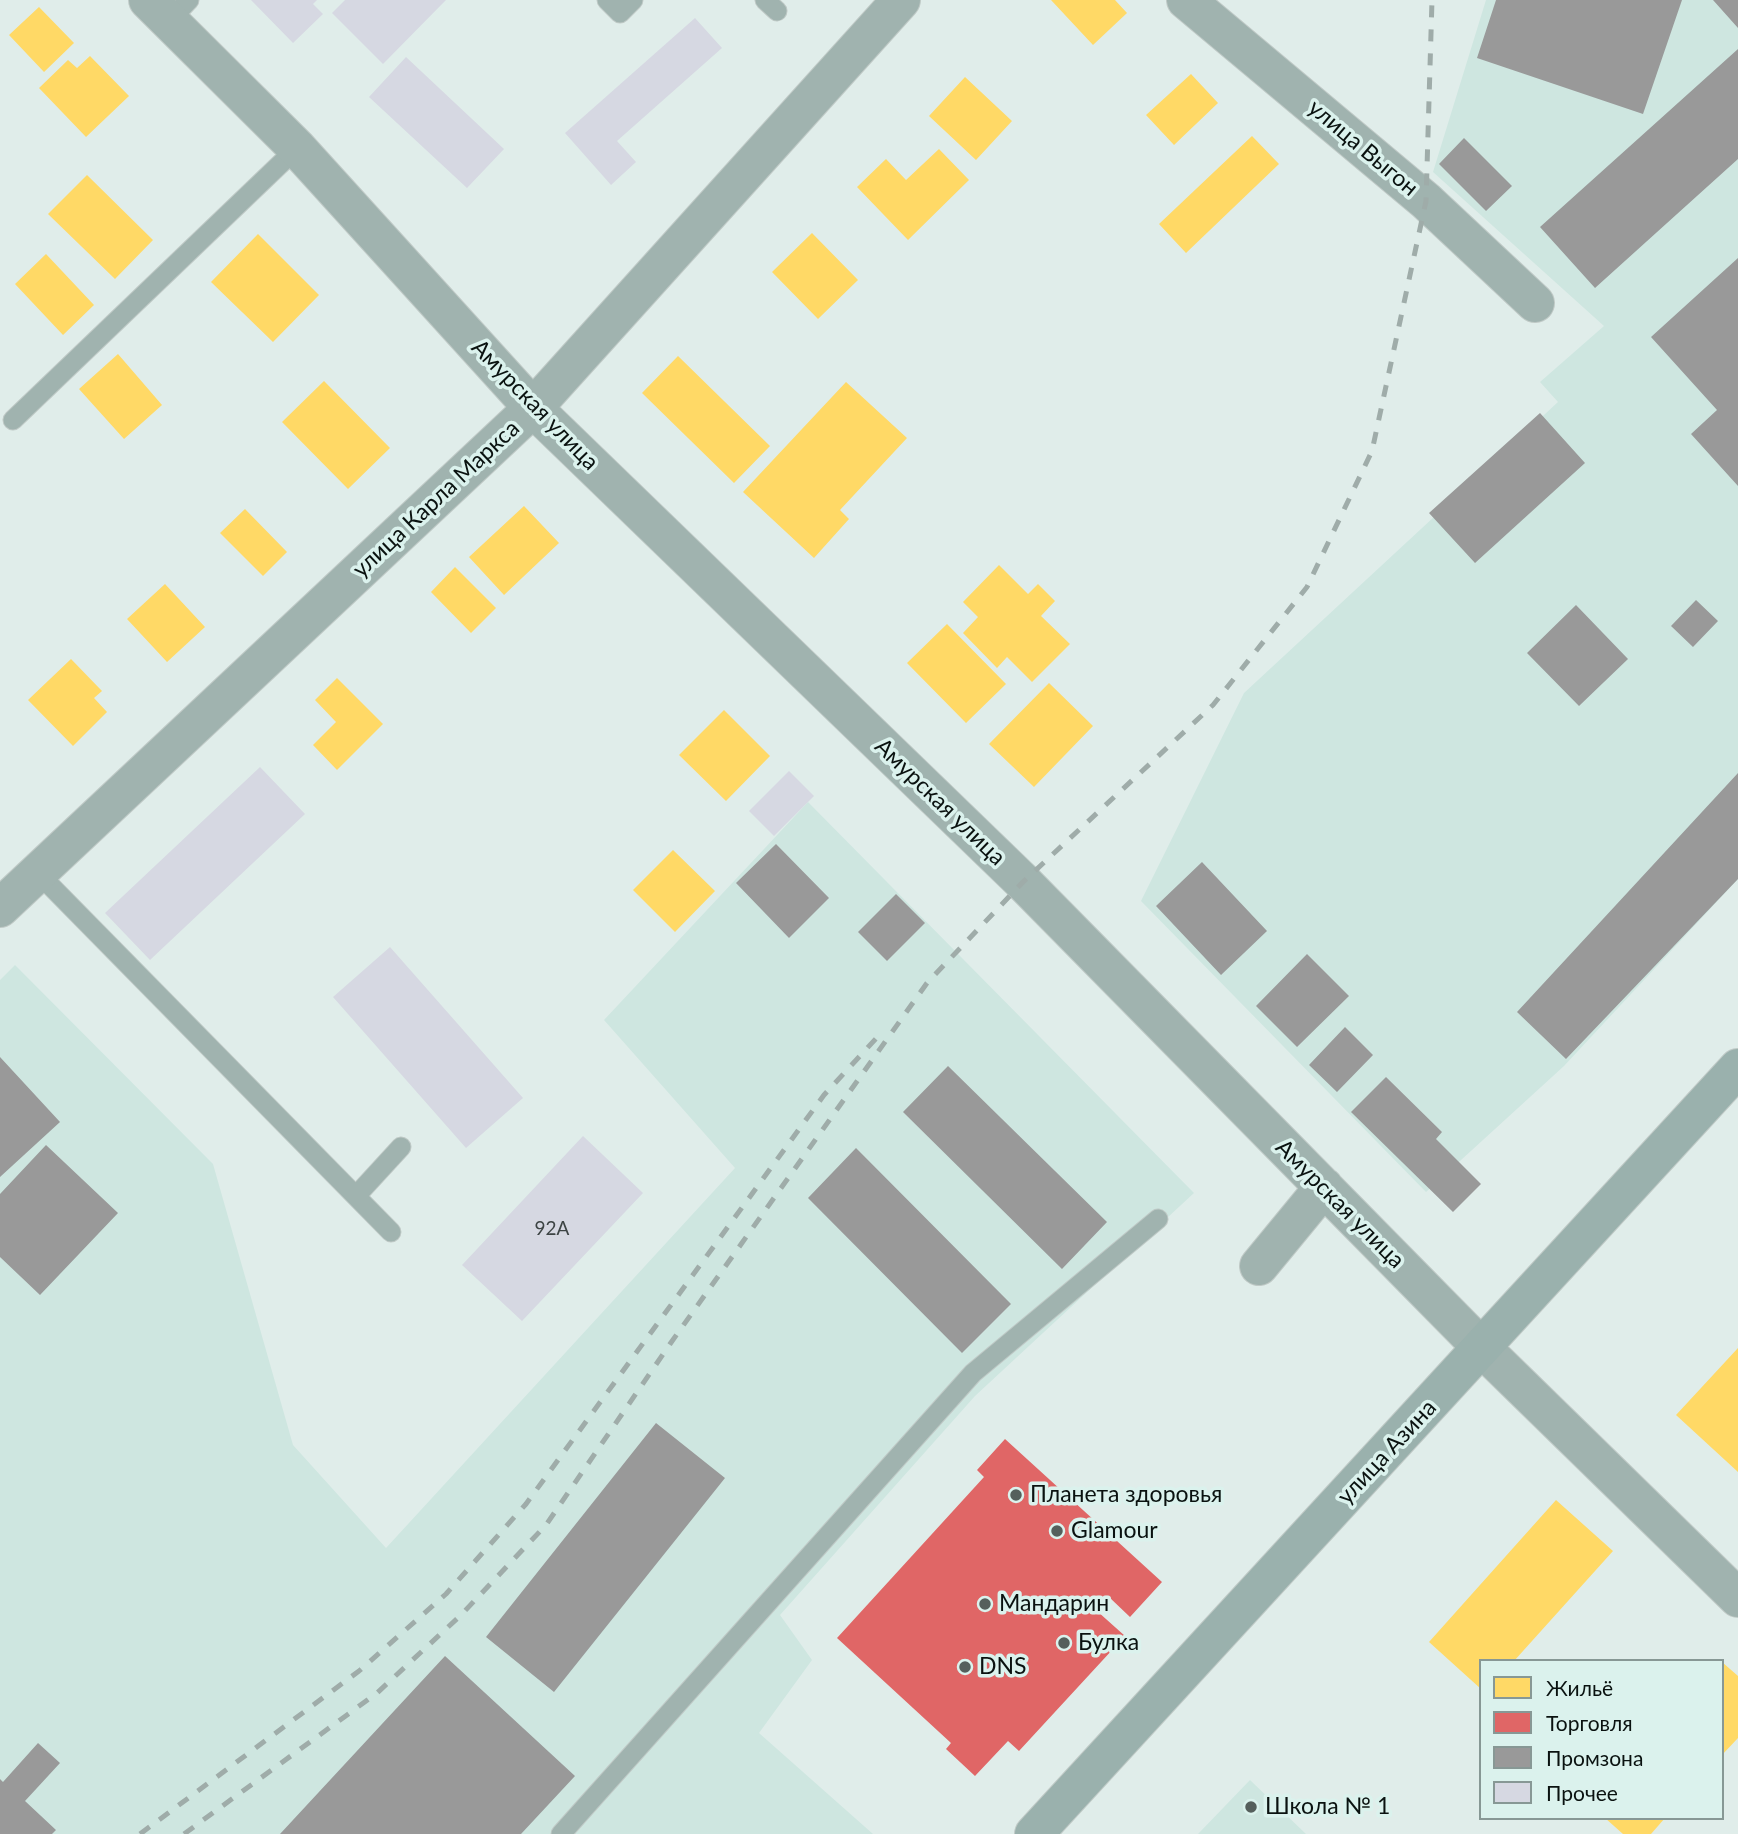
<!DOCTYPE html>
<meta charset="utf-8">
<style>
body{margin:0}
#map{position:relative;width:1738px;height:1834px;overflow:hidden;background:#e0edea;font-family:Lato,sans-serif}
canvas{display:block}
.legend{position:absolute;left:1479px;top:1659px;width:245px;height:161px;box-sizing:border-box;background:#dbf2ed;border:2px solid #879895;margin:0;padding:9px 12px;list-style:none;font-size:21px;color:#0a1210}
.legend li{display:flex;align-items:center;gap:14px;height:35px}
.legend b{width:35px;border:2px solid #879895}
</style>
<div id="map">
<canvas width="1738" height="1834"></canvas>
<ul class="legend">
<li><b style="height:19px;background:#ffd966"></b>Жильё</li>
<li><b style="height:19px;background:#e06666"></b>Торговля</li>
<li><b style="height:19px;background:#999"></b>Промзона</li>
<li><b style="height:19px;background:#d6d8e2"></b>Прочее</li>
</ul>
</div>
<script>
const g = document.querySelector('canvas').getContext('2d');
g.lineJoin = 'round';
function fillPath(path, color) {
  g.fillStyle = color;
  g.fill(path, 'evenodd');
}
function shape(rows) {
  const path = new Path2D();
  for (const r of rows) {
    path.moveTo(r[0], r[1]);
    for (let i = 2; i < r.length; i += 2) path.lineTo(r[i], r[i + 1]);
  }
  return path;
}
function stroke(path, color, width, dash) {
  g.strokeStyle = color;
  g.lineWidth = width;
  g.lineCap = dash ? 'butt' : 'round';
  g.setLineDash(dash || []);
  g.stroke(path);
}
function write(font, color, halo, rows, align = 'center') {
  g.font = font + ' Lato,sans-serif';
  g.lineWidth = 7;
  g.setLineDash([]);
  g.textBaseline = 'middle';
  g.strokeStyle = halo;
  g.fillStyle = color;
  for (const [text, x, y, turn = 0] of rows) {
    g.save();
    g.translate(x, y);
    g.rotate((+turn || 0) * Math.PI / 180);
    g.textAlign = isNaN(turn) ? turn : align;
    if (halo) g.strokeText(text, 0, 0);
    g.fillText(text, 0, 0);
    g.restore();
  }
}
const built = shape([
 [1486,0,1738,0,1738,879,1564,1066,1426,1192,1141,901,1244,693,1558,402,1540,382,1604,326,1433,172],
 [808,802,1194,1193,975,1396,780,1615,812,1660,759,1733,873,1834,0,1834,0,980,15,965,213,1164,293,1445,386,1548,735,1168,604,1020],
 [1250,1780,1306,1834,1198,1834]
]);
const homes = shape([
 [1051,0,1115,0,1127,13,1093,45],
 [39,7,74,43,44,72,9,35],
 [90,56,129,96,86,137,39,88,68,60,77,68],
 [1191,74,1218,103,1174,145,1146,115],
 [965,77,1012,121,976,160,929,116],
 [1252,136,1279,164,1186,253,1159,224],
 [939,149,969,180,908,240,857,187,886,159,906,180],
 [87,175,153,240,115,279,48,214],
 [812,233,858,280,818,319,772,272],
 [258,234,319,295,273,342,211,282],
 [46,254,94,305,63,335,15,284],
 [118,354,162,405,124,439,79,389],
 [678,356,770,446,734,483,642,393],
 [324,381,390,448,348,489,282,422],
 [846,382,907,438,840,510,849,519,814,558,743,492],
 [524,506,559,543,504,595,469,557],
 [245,509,287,552,263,576,220,533],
 [999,565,1028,594,1038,584,1055,601,1041,616,1070,644,1032,682,1007,657,997,668,963,633,978,617,963,602],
 [455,567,496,608,471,633,431,592],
 [165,584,205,627,167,662,127,619],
 [947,624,1006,684,966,723,907,663],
 [71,659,102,691,94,698,107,712,73,746,28,700],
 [337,678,383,724,337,770,313,745,336,722,315,700],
 [1049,683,1093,726,1034,787,989,744],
 [724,710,770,756,726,801,679,755],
 [673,850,715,891,675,932,633,890],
 [1738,1348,1738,1472,1676,1415],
 [1556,1500,1613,1551,1514,1661,1481,1661,1481,1689,1429,1642],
 [1722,1662,1738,1676,1738,1738,1722,1755],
 [1605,1818,1665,1818,1651,1834,1623,1834]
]);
const shops = shape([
 [1005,1439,1162,1582,1130,1617,1109,1597,1097,1611,1125,1636,1019,1751,1008,1741,975,1776,946,1749,951,1743,837,1638,984,1477,977,1470]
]);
const industry = shape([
 [1496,0,1682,0,1643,114,1477,58],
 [1713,0,1738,0,1738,28],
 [1738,49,1738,159,1595,288,1540,227],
 [1464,138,1512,186,1486,211,1439,164],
 [1738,258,1738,486,1691,434,1717,410,1651,337],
 [1540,413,1585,463,1475,563,1429,513],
 [1696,600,1718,621,1693,647,1671,626],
 [1576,605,1628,659,1579,706,1527,653],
 [1738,773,1738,879,1566,1059,1517,1012],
 [776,844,829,898,789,938,736,883],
 [1202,862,1267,931,1221,975,1156,906],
 [896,894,925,923,887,961,858,932],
 [1307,954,1349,996,1297,1047,1256,1006],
 [1345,1027,1373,1055,1337,1092,1309,1065],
 [0,1057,60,1122,0,1177],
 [948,1066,1107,1222,1062,1269,903,1112],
 [1386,1077,1442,1132,1436,1139,1481,1184,1453,1212,1351,1112],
 [46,1145,118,1213,40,1295,0,1257,0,1194],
 [856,1148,1011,1304,962,1353,808,1198],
 [656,1423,725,1478,554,1692,486,1637],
 [445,1656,575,1776,521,1834,280,1834],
 [38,1743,60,1763,25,1801,56,1830,52,1834,0,1834,0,1779,3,1782]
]);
const building = shape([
 [251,0,317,0,313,4,323,14,293,43],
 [345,0,446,0,383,64,332,13],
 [695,18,722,48,617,141,636,162,611,185,565,133],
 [406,57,504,149,467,188,369,97],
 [260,767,305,814,150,960,105,913],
 [789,771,814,796,774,836,749,811],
 [390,947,523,1098,466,1148,333,997],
 [583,1136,643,1193,522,1321,462,1265]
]);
const lane = shape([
 [607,0,620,13,633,0],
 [765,0,777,11],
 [169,21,189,0],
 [13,420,297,148],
 [39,874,391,1232],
 [356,1196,401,1147],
 [561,1834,973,1373,1158,1219]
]);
const street = shape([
 [148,0,297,148,533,408,1023,882,1482,1348,1738,1598],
 [1186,0,1426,201,1535,303],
 [0,908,533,408,901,0],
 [1259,1266,1324,1187]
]);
const secondary = shape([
 [1034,1834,1738,1068]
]);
const rail = shape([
 [140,1834,359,1671,446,1594,526,1504,824,1095,882,1032],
 [184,1834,377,1693,461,1615,546,1525,670,1344,927,983,1023,882,1213,705,1307,587,1372,451,1426,201,1432,0]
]);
const markers = [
 [1016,1495,7,"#555f5c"],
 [1057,1531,7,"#555f5c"],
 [985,1604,7,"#555f5c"],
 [1064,1643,7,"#555f5c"],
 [965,1667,7,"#555f5c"],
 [1251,1807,7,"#555f5c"]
];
const numberNames = [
 ["92А",552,1229]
];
const streetNames = [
 ["улица Выгон",1363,148,40],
 ["Амурская улица",535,405,46],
 ["улица Карла Маркса",436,499,-43],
 ["Амурская улица",940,802,44],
 ["Амурская улица",1340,1204,45],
 ["улица Азина",1387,1452,-47]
];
const poiNames = [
 ["Планета здоровья",1030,1495],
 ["Glamour",1071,1531],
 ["Мандарин",999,1604],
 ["Булка",1078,1643],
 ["DNS",979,1667],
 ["Школа № 1",1265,1807]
];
fillPath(built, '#cee6e0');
fillPath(homes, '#ffd966');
fillPath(shops, '#e06666');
fillPath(industry, '#999');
fillPath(building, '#d6d8e2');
stroke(lane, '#bfc9c6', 21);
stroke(street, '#bfc9c6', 40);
stroke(secondary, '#bfc9c6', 40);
stroke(lane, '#a0b3af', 19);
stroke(street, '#a0b3af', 38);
stroke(secondary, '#9ab1ad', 38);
stroke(rail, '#9faca9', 5, [12, 12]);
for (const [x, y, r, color] of markers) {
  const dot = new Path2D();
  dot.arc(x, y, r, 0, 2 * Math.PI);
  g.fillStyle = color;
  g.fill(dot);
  stroke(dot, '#dbf2ed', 2.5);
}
write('19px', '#3d4444', null, numberNames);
write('23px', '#0a1210', '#dbf2ed', streetNames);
write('23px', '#0a1210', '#dbf2ed', poiNames, 'left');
</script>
